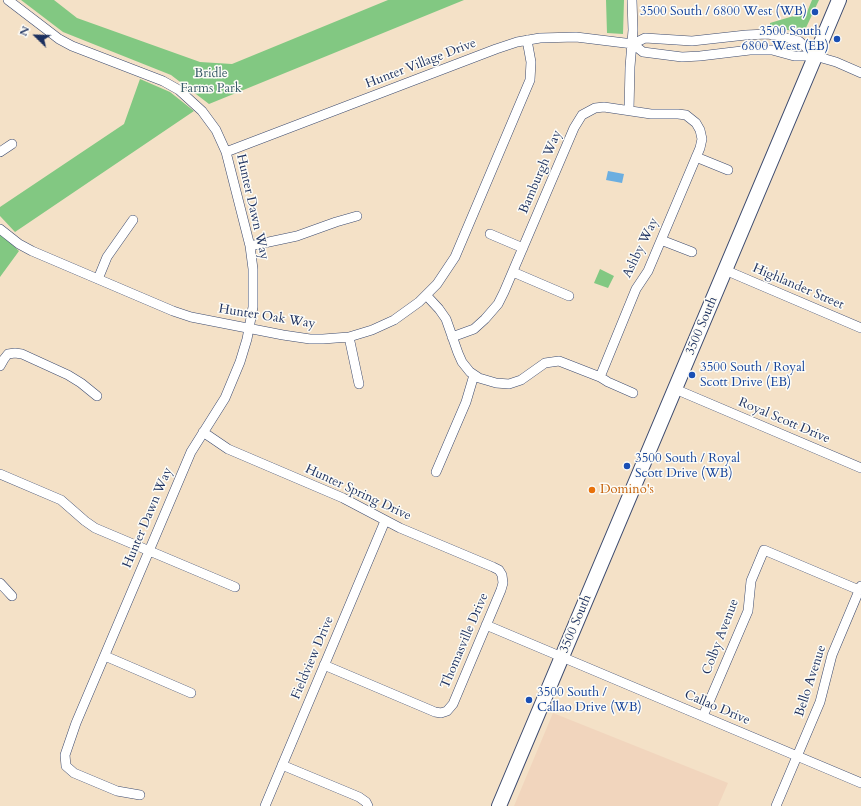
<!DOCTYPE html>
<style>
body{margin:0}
#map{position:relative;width:861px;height:806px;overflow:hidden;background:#f4e1c7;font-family:Cardo,serif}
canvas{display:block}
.north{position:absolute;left:16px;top:16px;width:40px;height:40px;-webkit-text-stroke:3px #fdfcf7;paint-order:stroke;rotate:293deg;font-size:11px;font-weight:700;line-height:16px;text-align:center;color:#1b2f5e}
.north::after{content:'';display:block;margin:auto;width:14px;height:18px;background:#1b2f5e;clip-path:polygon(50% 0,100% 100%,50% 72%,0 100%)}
</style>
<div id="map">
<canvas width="861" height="806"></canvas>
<div class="north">N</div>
</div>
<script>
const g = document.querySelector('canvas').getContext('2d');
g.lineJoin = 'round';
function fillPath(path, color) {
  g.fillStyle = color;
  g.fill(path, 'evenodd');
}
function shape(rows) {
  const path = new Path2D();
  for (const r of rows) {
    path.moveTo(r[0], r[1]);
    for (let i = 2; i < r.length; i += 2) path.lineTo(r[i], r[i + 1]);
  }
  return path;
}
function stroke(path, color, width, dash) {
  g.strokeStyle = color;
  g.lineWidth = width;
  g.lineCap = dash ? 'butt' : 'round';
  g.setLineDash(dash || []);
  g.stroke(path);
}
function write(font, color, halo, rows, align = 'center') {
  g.font = font + ' Cardo,serif';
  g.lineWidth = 3;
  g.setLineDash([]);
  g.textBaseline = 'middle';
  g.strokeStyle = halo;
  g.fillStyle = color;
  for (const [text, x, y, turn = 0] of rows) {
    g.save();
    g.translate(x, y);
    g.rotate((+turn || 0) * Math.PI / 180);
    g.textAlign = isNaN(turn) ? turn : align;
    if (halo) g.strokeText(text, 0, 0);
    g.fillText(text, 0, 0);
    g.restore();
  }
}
const built = shape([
 [553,713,728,783,718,806,514,806]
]);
const green = shape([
 [21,0,54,0,77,18,200,62,232,64,388,0,464,0,209,104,171,75,63,32],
 [606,0,624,0,623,34,607,33],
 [812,0,819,0,804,32,770,28,770,23,807,12],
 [140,79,170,92,194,111,15,232,0,216,0,207,124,124],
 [0,233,19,251,0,277],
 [600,269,614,276,608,288,594,283]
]);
const water = shape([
 [608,171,624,174,622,183,606,180]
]);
const minor = shape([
 [8,0,59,39,72,46,163,81,179,90,202,111,216,130,226,152,250,246,253,269,253,307,247,339,240,362,225,398,191,452,76,723,65,755,66,766,74,773,117,791,140,795],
 [633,44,645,38,692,41,746,35,767,34,775,35,799,41,815,56],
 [629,110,630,67,633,30,632,0],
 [0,152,12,144],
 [226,152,496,49,517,42,540,38,576,37,633,44,643,52,682,57,700,56,750,50,772,50,794,56,815,56,836,62,861,73],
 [696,157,728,170],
 [0,229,19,244,32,251,173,311,191,317,283,335,310,339,323,339,349,337,372,330,394,320,419,302,437,284,455,257,530,80,531,62,527,40],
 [490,234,523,248],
 [661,240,692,252],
 [250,246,297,236,336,222,357,216],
 [725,270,861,328],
 [513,272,569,296],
 [98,279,107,257,133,220],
 [426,295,439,309,446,319,458,353,462,362,470,372,479,378,496,383,509,384,521,380,545,363,559,361,600,377,608,382,633,393],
 [349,337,359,384],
 [452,337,474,329,485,319,498,304,504,292,574,128,582,115,595,108,604,107,651,114,678,114,686,115,696,123,700,130,702,139,700,148,648,271,636,289,600,377],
 [0,366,4,359,8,354,15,353,22,354,68,375,81,383,97,396],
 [675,389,861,468],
 [203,432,228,449,343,498,400,528,493,567,499,570,502,575,503,583,501,590,453,704,447,711,441,713,435,712,324,665],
 [436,472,466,402,474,375],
 [0,474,61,500,85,521,95,528,235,587],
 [0,583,12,596],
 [486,625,861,783],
 [105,656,191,693],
 [703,716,748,611,751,581,764,550,859,590],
 [282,765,359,797,366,802,368,806],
 [265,806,385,521],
 [776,806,820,702,832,655,861,586]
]);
const primary = shape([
 [499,806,839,0]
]);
const markers = [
 [815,12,4,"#1a4fb4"],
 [837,39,4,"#1a4fb4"],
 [692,375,4,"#1a4fb4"],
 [627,466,4,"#1a4fb4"],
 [592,490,4,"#e8710a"],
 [529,700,4,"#1a4fb4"]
];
const transitNames = [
 ["3500 South / 6800 West (WB)",807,12,"right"],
 ["3500 South /",829,32,"right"],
 ["6800 West (EB)",829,47,"right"],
 ["3500 South / Royal",700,368],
 ["Scott Drive (EB)",700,383],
 ["3500 South / Royal",635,459],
 ["Scott Drive (WB)",635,474],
 ["3500 South /",537,693],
 ["Callao Drive (WB)",537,708]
];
const streetNames = [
 ["Hunter Village Drive",421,64,-21],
 ["Bamburgh Way",541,172,-67],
 ["Hunter Dawn Way",252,207,77],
 ["Ashby Way",641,248,-64],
 ["Highlander Street",798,287,23],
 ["Hunter Oak Way",267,317,9],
 ["3500 South",702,326,-67],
 ["Royal Scott Drive",784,421,23],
 ["Hunter Spring Drive",358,493,25],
 ["Hunter Dawn Way",148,518,-67],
 ["3500 South",576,624,-67],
 ["Colby Avenue",721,637,-69],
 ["Thomasville Drive",465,641,-67],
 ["Fieldview Drive",313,658,-67],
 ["Bello Avenue",811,681,-72],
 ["Callao Drive",717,708,23]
];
const parkNames = [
 ["Bridle",211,74],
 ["Farms Park",211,89]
];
const foodNames = [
 ["Domino's",600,490]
];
fillPath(built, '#f1d5bd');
fillPath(green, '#82c882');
fillPath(water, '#6baee0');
stroke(minor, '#3c4a6e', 10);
stroke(primary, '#3c4a6e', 16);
stroke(minor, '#fff', 9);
stroke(primary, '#fff', 14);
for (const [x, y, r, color] of markers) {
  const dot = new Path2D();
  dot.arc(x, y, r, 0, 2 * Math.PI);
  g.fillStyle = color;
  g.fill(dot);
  stroke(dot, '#fdfcf7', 1.5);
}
write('13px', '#164399', '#fdfcf7', transitNames, 'left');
write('13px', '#1b2f5e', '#fdfcf7', streetNames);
write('13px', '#3a5d69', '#fdfcf7', parkNames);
write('13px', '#c56008', '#fdfcf7', foodNames, 'left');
</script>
